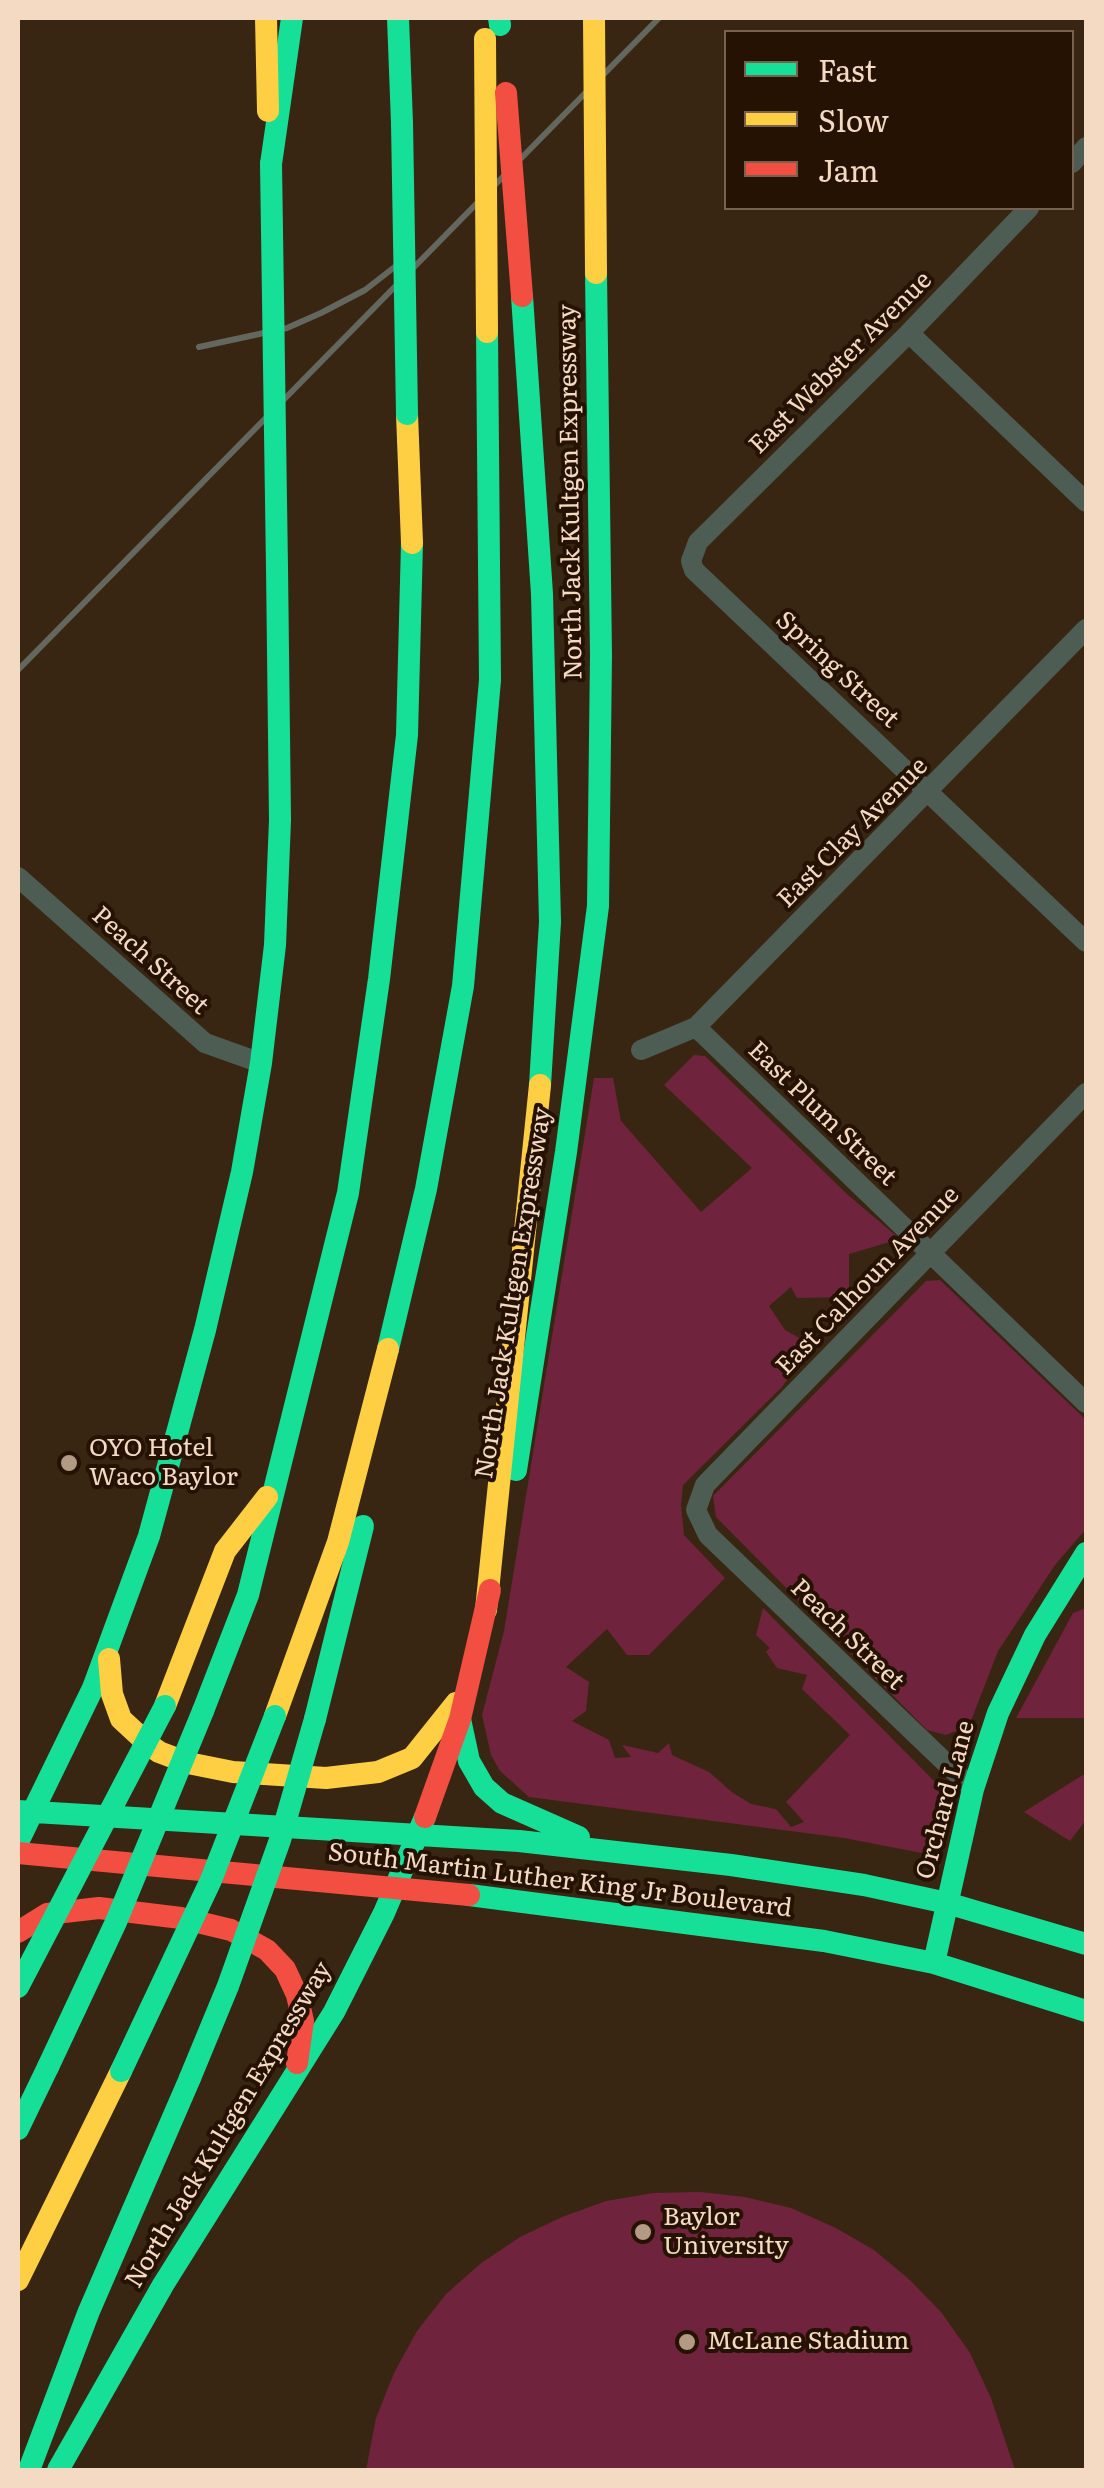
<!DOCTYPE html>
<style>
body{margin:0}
#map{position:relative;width:1104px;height:2488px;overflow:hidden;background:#392612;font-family:Literata,serif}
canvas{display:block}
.frame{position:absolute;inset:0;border:20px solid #f4d9c3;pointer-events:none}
.legend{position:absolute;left:724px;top:30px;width:350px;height:180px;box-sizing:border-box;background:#251202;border:2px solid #78624f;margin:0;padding:12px 18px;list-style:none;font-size:30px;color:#f4d9c3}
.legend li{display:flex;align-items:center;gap:20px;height:50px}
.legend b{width:50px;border:2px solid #78624f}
</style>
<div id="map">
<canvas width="1104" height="2488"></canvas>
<div class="frame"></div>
<ul class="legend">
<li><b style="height:12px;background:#16e098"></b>Fast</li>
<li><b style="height:12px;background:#ffcf43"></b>Slow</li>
<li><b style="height:12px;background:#f24e42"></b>Jam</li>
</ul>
</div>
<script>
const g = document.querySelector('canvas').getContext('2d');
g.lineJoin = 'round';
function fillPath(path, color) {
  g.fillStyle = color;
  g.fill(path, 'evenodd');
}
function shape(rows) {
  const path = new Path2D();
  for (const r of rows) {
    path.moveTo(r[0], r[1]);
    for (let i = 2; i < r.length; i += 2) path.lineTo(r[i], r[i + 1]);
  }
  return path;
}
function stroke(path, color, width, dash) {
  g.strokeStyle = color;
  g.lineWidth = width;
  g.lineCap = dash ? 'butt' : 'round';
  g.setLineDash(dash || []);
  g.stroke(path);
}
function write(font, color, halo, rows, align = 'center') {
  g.font = font + ' Literata,serif';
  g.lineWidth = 8;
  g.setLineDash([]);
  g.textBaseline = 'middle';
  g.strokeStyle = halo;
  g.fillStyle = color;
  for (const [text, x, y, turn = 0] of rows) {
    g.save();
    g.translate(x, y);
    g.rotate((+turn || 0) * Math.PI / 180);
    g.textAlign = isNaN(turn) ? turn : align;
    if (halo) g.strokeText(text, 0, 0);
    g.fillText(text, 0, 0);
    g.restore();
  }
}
const green = shape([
 [694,1055,705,1056,848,1195,900,1239,849,1254,849,1297,797,1298,791,1287,769,1306,785,1330,812,1345,782,1387,683,1485,681,1505,684,1535,725,1578,649,1655,627,1655,607,1629,566,1667,589,1682,586,1711,572,1721,609,1740,615,1758,631,1757,622,1745,658,1753,669,1743,672,1755,709,1772,733,1793,751,1804,776,1809,791,1827,804,1822,786,1802,850,1735,802,1689,807,1675,777,1668,766,1652,770,1648,756,1635,763,1608,945,1792,950,1804,948,1832,927,1854,844,1838,529,1797,500,1771,491,1755,482,1715,504,1631,594,1078,613,1078,621,1121,701,1212,752,1168,664,1085],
 [940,1280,1086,1420,1086,1529,1055,1565,998,1651,969,1726,946,1735,927,1730,716,1517,713,1496,926,1281],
 [1086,1608,1086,1718,1016,1718,1073,1613],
 [1086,1773,1086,1820,1070,1841,1024,1812],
 [700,2192,745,2197,791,2208,834,2227,874,2250,910,2280,941,2312,970,2353,991,2398,1015,2470,366,2470,376,2418,394,2373,417,2331,446,2294,480,2264,520,2237,562,2217,606,2201,653,2193]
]);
const street = shape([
 [1072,163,1086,147],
 [1029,208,909,333,698,542,691,561,694,570,1086,942],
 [909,333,1086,502],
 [18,877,205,1043,261,1063],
 [696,1027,1086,1403],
 [641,1050,696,1027,1086,629],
 [973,1789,708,1535,696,1510,705,1485,1086,1093]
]);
const fast = shape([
 [398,18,402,123],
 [499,18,500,25],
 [271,164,292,18],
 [522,296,542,594,550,922,540,1085],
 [388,1349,426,1189,463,986,490,680,487,332],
 [516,1470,566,1152,598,906,601,655,596,273],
 [203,1711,248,1595,348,1193,379,979,407,735,412,543],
 [315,1719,363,1526],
 [460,1719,469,1761,484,1787,502,1803,579,1837],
 [18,1811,519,1841,731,1865,864,1885,947,1903,1086,1944],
 [18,1842,93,1688,149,1536,205,1330,242,1172,261,1063,275,945,280,820,277,567],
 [469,1895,824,1941,934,1963,1086,2011],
 [934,1963,973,1789,998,1713,1035,1635,1086,1553],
 [18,2129,48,2067],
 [29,2470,89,2311,190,2078],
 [58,2470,163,2285,334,2012,384,1913,425,1817]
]);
const slow = shape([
 [266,18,268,111],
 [407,414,412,543],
 [486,1610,540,1085],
 [109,1659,112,1694,121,1719,148,1744,159,1752,188,1763,233,1772,326,1778,378,1772,412,1758,456,1703],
 [165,1706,225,1551,267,1497],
 [275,1716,338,1542,388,1349],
 [18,2280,121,2071]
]);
const jam = shape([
 [425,1817,460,1719,490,1590],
 [18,1853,469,1895],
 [18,1932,47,1914,99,1908,181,1918,231,1930,267,1950,285,1969,297,1995,303,2021,297,2063]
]);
const rail = shape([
 [199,347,287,328,321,313,365,290,410,255],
 [18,670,659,18]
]);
const fastBridge = shape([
 [402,123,407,414],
 [271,164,277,567],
 [18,1987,165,1706],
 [48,2067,116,1922,203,1711],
 [121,2071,211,1880,275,1716],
 [190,2078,228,1986,280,1840,315,1719]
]);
const slowBridge = shape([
 [594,18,596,273],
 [485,39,487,332]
]);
const jamBridge = shape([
 [506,93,522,296]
]);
const markers = [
 [69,1463,10,"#b39a85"],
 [643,2232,10,"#b39a85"],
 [687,2342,10,"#b39a85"]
];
const streetNames = [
 ["East Webster Avenue",841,363,-45],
 ["North Jack Kultgen Expressway",571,492,-91],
 ["Spring Street",837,670,43],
 ["East Clay Avenue",853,833,-45],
 ["Peach Street",150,961,42],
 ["East Plum Street",822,1114,44],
 ["East Calhoun Avenue",868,1281,-46],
 ["North Jack Kultgen Expressway",514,1293,-81],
 ["Peach Street",847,1635,44],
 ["Orchard Lane",946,1800,-75],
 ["South Martin Luther King Jr Boulevard",560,1881,7],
 ["North Jack Kultgen Expressway",229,2125,-59]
];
const poiNames = [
 ["OYO Hotel",89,1449],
 ["Waco Baylor",89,1478],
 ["Baylor",663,2218],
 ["University",663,2247],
 ["McLane Stadium",707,2342]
];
fillPath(green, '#6f233c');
stroke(street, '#4e5d54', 20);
stroke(fast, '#16e098', 22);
stroke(slow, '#ffcf43', 22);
stroke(jam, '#f24e42', 22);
stroke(rail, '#64675d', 6);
stroke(fastBridge, '#16e098', 22);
stroke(slowBridge, '#ffcf43', 22);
stroke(jamBridge, '#f24e42', 22);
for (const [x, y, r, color] of markers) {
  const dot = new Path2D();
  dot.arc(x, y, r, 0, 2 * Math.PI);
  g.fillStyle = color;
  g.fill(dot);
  stroke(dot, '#251202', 4);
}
write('25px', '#f4d9c3', '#251202', streetNames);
write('25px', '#f4d9c3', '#251202', poiNames, 'left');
</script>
